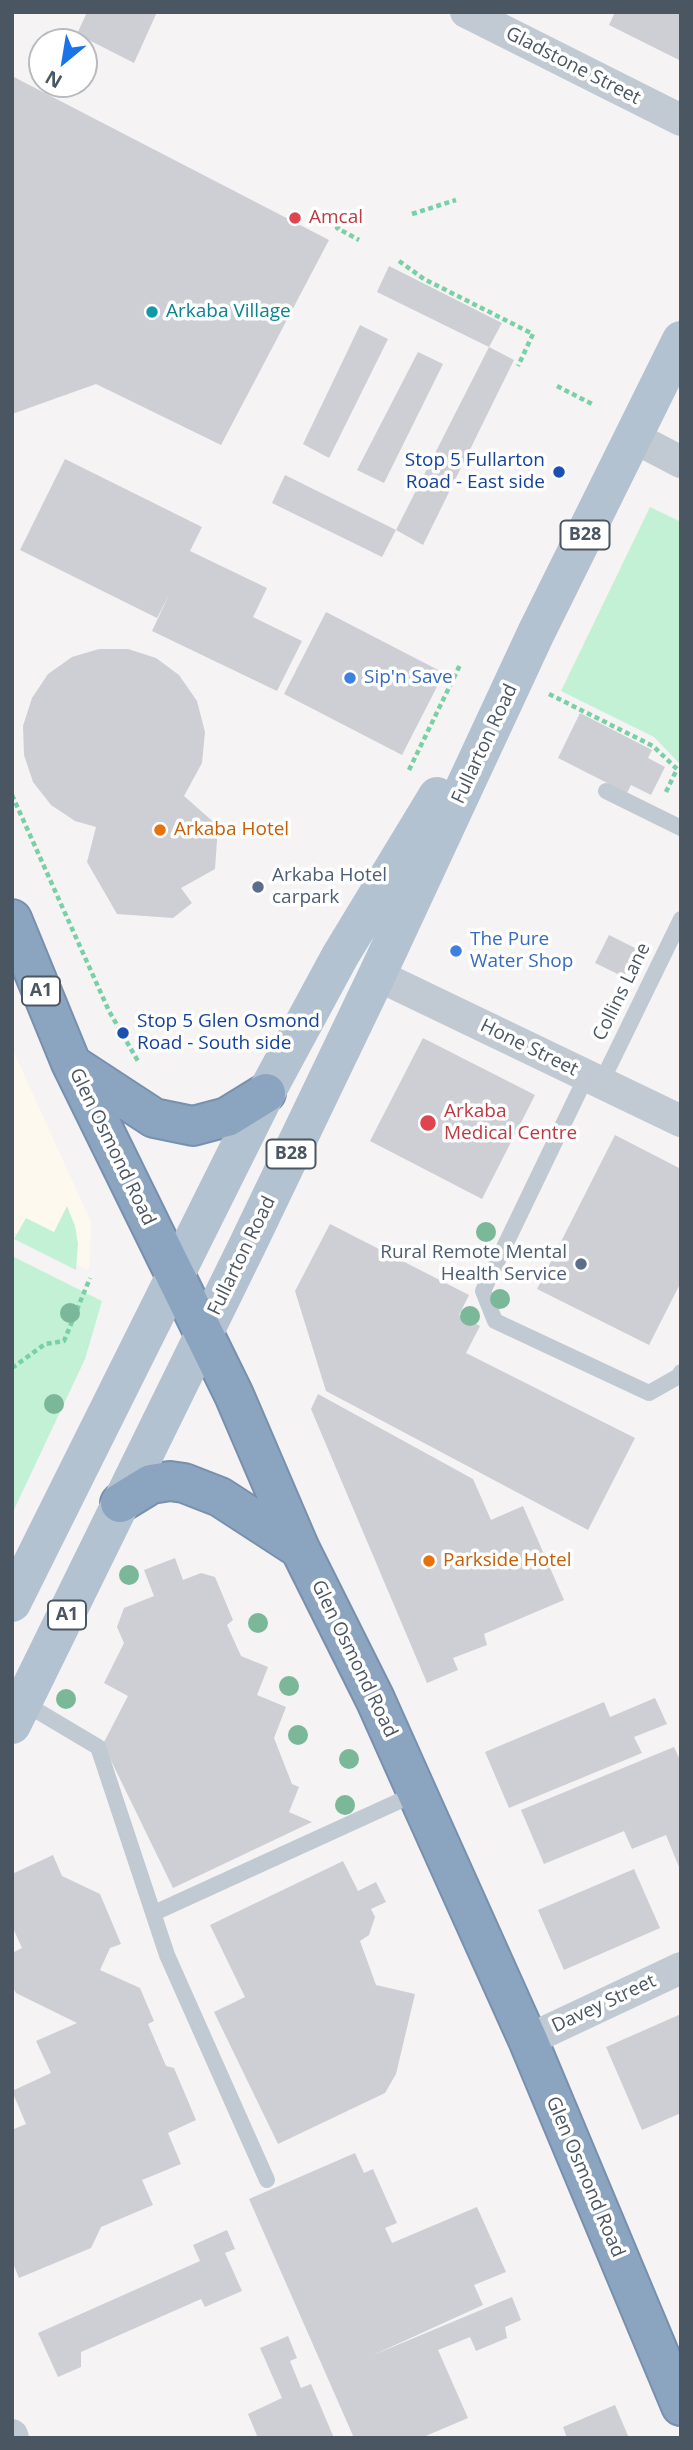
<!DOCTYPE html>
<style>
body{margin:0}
#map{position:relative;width:693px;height:2450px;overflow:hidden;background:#f5f3f3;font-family:"Open Sans",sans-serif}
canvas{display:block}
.frame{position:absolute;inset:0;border:14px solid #4a5661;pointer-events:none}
.north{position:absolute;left:28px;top:28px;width:70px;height:70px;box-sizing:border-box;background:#fff;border:2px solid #b7bbc0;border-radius:50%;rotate:210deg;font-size:19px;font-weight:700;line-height:28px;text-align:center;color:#4a5661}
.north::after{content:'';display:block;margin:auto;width:24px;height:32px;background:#1a73e8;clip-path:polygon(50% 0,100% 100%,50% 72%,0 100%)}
</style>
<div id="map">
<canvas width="693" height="2450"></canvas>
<div class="frame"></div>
<div class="north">N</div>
</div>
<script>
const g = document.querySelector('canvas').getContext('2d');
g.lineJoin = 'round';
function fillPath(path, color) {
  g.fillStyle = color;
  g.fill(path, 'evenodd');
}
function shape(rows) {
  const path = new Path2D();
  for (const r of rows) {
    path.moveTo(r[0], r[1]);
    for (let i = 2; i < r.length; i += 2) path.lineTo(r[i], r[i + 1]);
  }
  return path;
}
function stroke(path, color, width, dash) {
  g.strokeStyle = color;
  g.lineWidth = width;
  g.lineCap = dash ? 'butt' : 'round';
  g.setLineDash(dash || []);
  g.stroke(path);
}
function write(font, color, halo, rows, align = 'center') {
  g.font = font + ' "Open Sans",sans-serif';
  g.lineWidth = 7;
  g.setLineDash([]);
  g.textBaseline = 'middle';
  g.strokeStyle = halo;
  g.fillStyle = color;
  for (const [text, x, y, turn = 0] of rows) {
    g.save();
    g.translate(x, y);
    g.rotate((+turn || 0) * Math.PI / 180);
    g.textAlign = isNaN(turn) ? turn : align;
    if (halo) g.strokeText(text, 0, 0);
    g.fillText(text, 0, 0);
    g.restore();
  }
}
const commercial = shape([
 [12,1048,91,1222,89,1270,12,1232]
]);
const green = shape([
 [650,507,681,522,681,765,654,737,561,691],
 [67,1206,75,1226,78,1244,76,1270,14,1239,26,1218,54,1232],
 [12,1256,102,1301,85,1359,12,1514]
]);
const building = shape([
 [87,12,157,12,134,63,77,34],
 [615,12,681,12,681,61,609,25],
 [12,76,329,240,221,445,96,384,12,414],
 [389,266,502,323,489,347,514,360,423,545,396,530,489,347,377,292],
 [360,325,388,339,329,458,303,444],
 [418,352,443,364,384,483,357,470],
 [65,459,202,527,190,551,267,588,253,617,302,641,277,691,152,631,169,595,157,618,20,550],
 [285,475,396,530,382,557,272,503],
 [326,612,444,673,402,755,284,694],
 [99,649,128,649,156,658,179,675,197,701,205,732,202,763,184,796,218,826,215,869,181,888,192,903,173,918,117,914,87,862,96,827,75,821,51,805,33,782,24,755,23,726,32,698,48,674,72,657],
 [580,713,652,750,648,758,665,767,651,795,631,785,627,793,558,758],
 [609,935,637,949,624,977,595,963],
 [423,1038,535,1095,482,1199,370,1141],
 [615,1135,681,1169,681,1282,649,1345,537,1289],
 [330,1224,469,1295,459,1315,480,1326,466,1353,635,1438,588,1530,326,1391,295,1291],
 [318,1394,473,1479,491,1520,523,1506,564,1600,484,1634,487,1645,453,1658,458,1670,427,1683,311,1409],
 [175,1558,183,1580,201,1573,215,1577,233,1620,227,1625,241,1656,268,1667,257,1695,286,1707,274,1738,292,1784,299,1787,289,1812,312,1822,173,1888,103,1744,128,1696,104,1683,124,1643,117,1627,124,1608,154,1596,144,1570],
 [655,1698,667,1724,634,1737,642,1753,509,1808,485,1752,604,1702,610,1717],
 [674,1747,681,1762,681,1872,666,1835,632,1849,624,1831,544,1864,521,1810],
 [53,1855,62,1876,100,1894,121,1944,110,1948,100,1970,140,1988,154,2021,148,2024,166,2066,174,2068,196,2120,168,2133,181,2164,142,2180,153,2205,101,2227,91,2248,19,2278,12,2261,12,2130,26,2124,12,2091,51,2073,36,2041,77,2023,16,1993,12,1986,12,1953,22,1948,12,1926,12,1874],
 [343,1861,358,1891,376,1882,386,1902,371,1909,375,1917,369,1935,360,1941,376,1985,415,1994,396,2074,385,2093,278,2144,214,2012,245,1997,210,1925],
 [634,1869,660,1928,564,1970,538,1910],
 [681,2014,681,2113,642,2130,606,2047],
 [355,2153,364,2173,373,2169,397,2223,385,2228,392,2243,477,2207,506,2272,474,2285,483,2305,371,2356,512,2297,521,2320,505,2327,507,2338,476,2351,470,2337,438,2350,468,2418,421,2438,354,2438,249,2199],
 [227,2230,235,2249,225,2253,242,2291,205,2307,201,2299,81,2352,81,2367,58,2377,38,2333,200,2261,193,2245],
 [288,2336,297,2358,290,2361,301,2388,311,2384,334,2438,258,2438,248,2414,282,2398,260,2348],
 [615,2405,629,2438,567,2438,563,2427]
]);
const path = shape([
 [412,214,456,200],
 [353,216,337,228,359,240],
 [399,261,424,279,533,334,518,366],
 [557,386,592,404],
 [549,694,653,746,677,769,665,794],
 [409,770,460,665],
 [12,795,109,1011,139,1063],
 [12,1368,45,1344,64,1341,90,1278]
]);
const lane = shape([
 [606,791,681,828],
 [587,1075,483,1291,495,1321,649,1393,679,1376,681,1372],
 [601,1083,681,919],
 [24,1703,98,1747,167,1955,267,2180],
 [154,1913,417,1793]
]);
const street = shape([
 [466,12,681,120],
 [633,437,681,462],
 [377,975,681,1121],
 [528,2040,681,1968],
 [12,2435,13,2438]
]);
const primary = shape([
 [12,1603,266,1093,340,956,437,796],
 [12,1725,248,1244,377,975,536,633,681,340]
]);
const highway = shape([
 [12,919,71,1063,234,1395,300,1549,375,1699,417,1793,528,2040,681,2406],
 [73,1065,154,1118,193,1126,227,1117,266,1093],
 [120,1503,151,1484,170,1481,184,1483,220,1497,300,1549]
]);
const trees = [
 [486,1232],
 [500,1299],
 [70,1313],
 [470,1316],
 [54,1404],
 [129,1575],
 [258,1623],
 [289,1686],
 [66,1699],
 [298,1735],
 [349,1759],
 [345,1805]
];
const markers = [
 [295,218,7,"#e0444e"],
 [152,312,7,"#0f9aa8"],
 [559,472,7,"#1a4fb4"],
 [350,678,7,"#3f7fe0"],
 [160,830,7,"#e8710a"],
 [258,887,7,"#5c6f8a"],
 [456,951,7,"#3f7fe0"],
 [123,1033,7,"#1a4fb4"],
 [428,1123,9,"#e0444e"],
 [581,1264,7,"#5c6f8a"],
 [429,1561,7,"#e8710a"]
];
const shields = [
 [585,535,49],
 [41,991,38],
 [291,1154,49],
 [67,1615,38]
];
const shieldNames = [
 ["B28",585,535],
 ["A1",41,991],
 ["B28",291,1154],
 ["A1",67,1615]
];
const streetNames = [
 ["Gladstone Street",573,66,27],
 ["Fullarton Road",485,744,-65],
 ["Collins Lane",622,992,-64],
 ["Hone Street",529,1048,26],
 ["Glen Osmond Road",112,1147,64],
 ["Fullarton Road",242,1256,-64],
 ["Glen Osmond Road",354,1659,64],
 ["Davey Street",604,2004,-25],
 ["Glen Osmond Road",585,2177,67]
];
const healthNames = [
 ["Amcal",309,218],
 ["Arkaba",444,1112],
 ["Medical Centre",444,1134]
];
const cultureNames = [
 ["Arkaba Village",166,312]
];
const transitNames = [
 ["Stop 5 Fullarton",545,461],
 ["Road - East side",545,483],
 ["Stop 5 Glen Osmond",137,1022,"left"],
 ["Road - South side",137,1044,"left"]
];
const shopNames = [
 ["Sip'n Save",364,678],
 ["The Pure",470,940],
 ["Water Shop",470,962]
];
const foodNames = [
 ["Arkaba Hotel",174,830],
 ["Parkside Hotel",443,1561]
];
const serviceNames = [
 ["Arkaba Hotel",272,876],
 ["carpark",272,898],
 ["Rural Remote Mental",567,1253,"right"],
 ["Health Service",567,1275,"right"]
];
fillPath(commercial, '#fdf9ef');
fillPath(green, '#c3f1d5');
fillPath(building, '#cdcfd5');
stroke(highway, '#7690ad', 42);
stroke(path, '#7ad0a6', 4.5, [5, 3.5]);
stroke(lane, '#c1cad2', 16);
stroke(street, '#c1cad2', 32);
stroke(primary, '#b3c2d1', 38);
stroke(highway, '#8ba5c1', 38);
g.fillStyle = '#7bb799';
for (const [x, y] of trees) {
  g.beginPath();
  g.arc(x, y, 10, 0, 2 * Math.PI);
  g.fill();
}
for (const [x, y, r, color] of markers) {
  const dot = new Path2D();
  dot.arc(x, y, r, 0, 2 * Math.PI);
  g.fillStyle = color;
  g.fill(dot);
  stroke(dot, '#fff', 2.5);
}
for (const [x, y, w] of shields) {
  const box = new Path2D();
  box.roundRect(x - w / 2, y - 14.5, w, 29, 5);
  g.fillStyle = '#fff';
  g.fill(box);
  stroke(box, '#4a5661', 2);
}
write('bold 18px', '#4a5661', null, shieldNames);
write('19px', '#4a5661', '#fff', streetNames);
write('19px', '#be3a42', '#fff', healthNames, 'left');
write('19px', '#0d838f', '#fff', cultureNames, 'left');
write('19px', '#164399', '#fff', transitNames, 'right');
write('19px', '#366cbe', '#fff', shopNames, 'left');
write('19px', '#c56008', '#fff', foodNames, 'left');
write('19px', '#4e5e75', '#fff', serviceNames, 'left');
</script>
